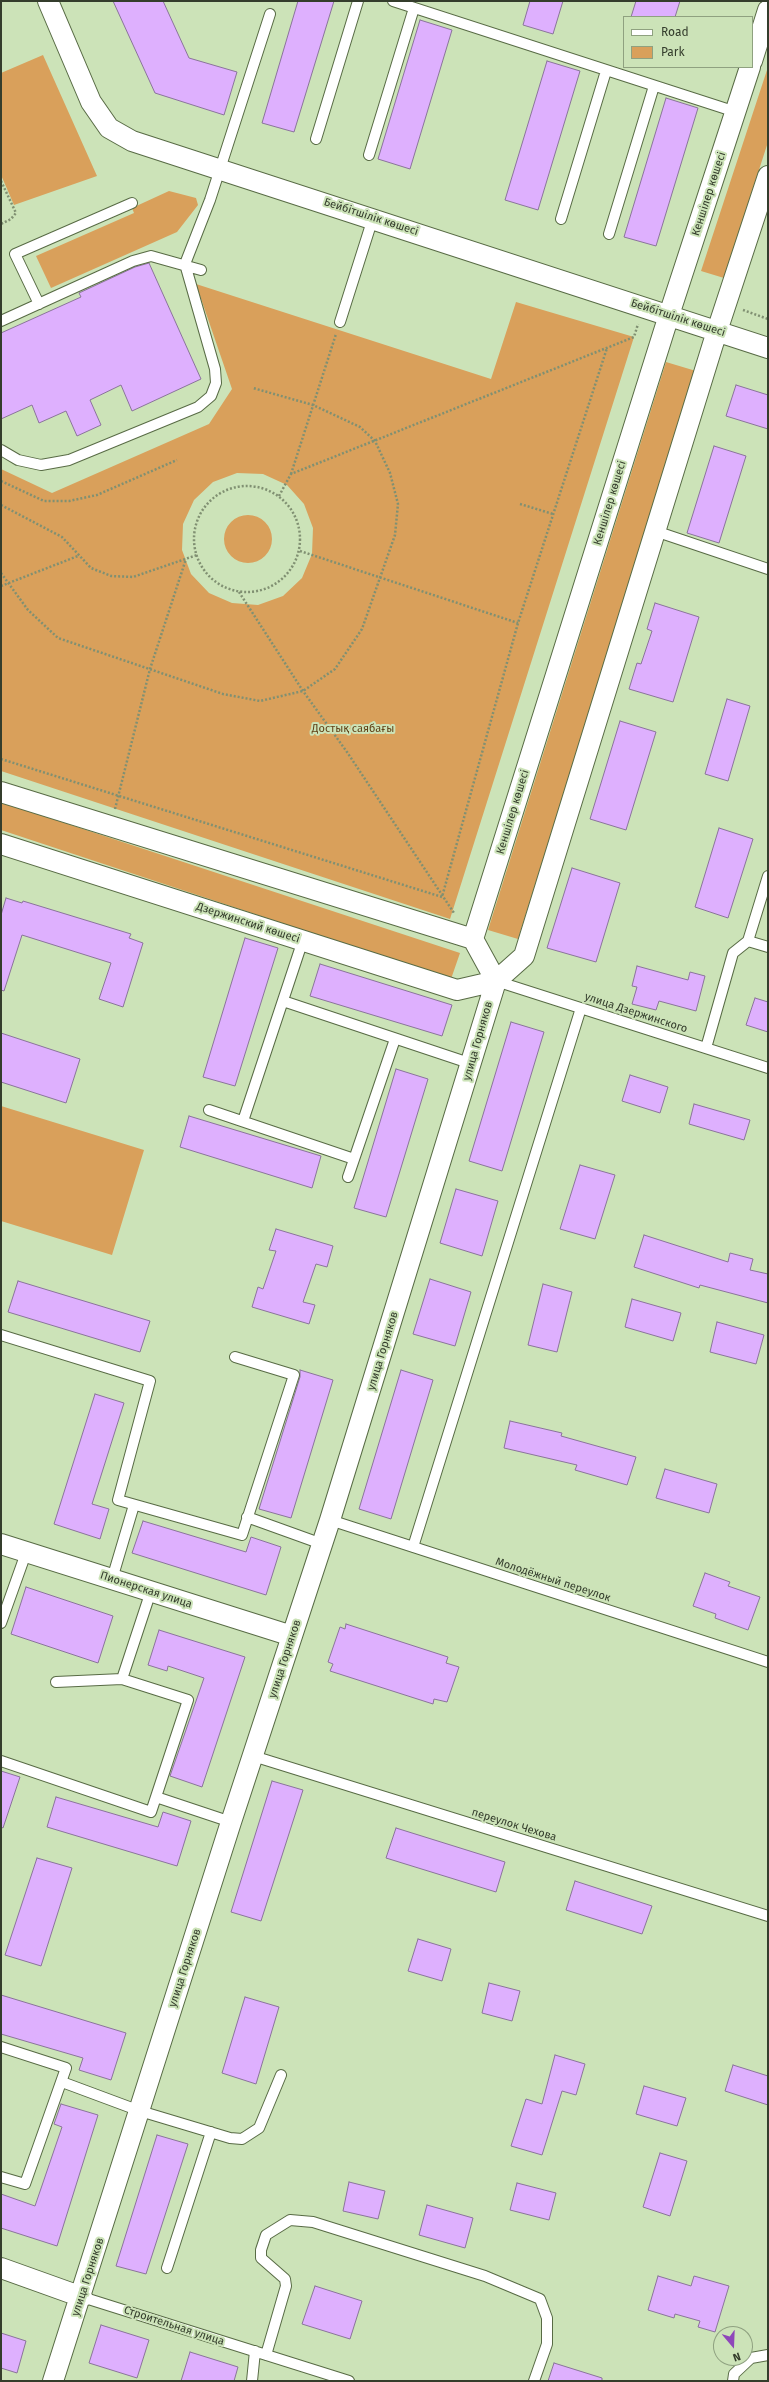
<!DOCTYPE html>
<meta charset="utf-8">
<style>
body{margin:0}
#map{position:relative;width:769px;height:2382px;overflow:hidden;background:#cce3b8;font-family:"Fira Sans",sans-serif}
canvas{display:block}
.frame{position:absolute;inset:0;border:2px solid #343d2c;pointer-events:none}
.legend{position:absolute;left:623px;top:16px;width:130px;height:52px;box-sizing:border-box;background:#cce3b8;border:1px solid #8fa180;margin:0;padding:5px 7px;list-style:none;font-size:12px;color:#343d2c}
.legend li{display:flex;align-items:center;gap:8px;height:20px}
.legend b{width:20px;border:1px solid #8fa180}
.north{position:absolute;left:713px;top:2326px;width:40px;height:40px;box-sizing:border-box;background:#cce3b8;border:1px solid #8fa180;border-radius:50%;rotate:161deg;font-size:11px;font-weight:700;line-height:16px;text-align:center;color:#343d2c}
.north::after{content:'';display:block;margin:auto;width:14px;height:18px;background:#8f47ba;clip-path:polygon(50% 0,100% 100%,50% 72%,0 100%)}
</style>
<div id="map">
<canvas width="769" height="2382"></canvas>
<div class="frame"></div>
<ul class="legend">
<li><b style="height:5px;background:#fff"></b>Road</li>
<li><b style="height:11px;background:#d9a05b"></b>Park</li>
</ul>
<div class="north">N</div>
</div>
<script>
const g = document.querySelector('canvas').getContext('2d');
g.lineJoin = 'round';
function fillPath(path, color) {
  g.fillStyle = color;
  g.fill(path, 'evenodd');
}
function shape(rows) {
  const path = new Path2D();
  for (const r of rows) {
    if (r.length === 3) {
      path.moveTo(r[0] + r[2], r[1]);
      path.arc(r[0], r[1], r[2], 0, 2 * Math.PI);
      continue;
    }
    path.moveTo(r[0], r[1]);
    for (let i = 2; i < r.length; i += 2) path.lineTo(r[i], r[i + 1]);
  }
  return path;
}
function stroke(path, color, width, dash) {
  g.strokeStyle = color;
  g.lineWidth = width;
  g.lineCap = dash ? 'butt' : 'round';
  g.setLineDash(dash || []);
  g.stroke(path);
}
function write(font, color, halo, rows, align = 'center') {
  g.font = font + ' "Fira Sans",sans-serif';
  g.lineWidth = 4;
  g.setLineDash([]);
  g.textBaseline = 'middle';
  g.strokeStyle = halo;
  g.fillStyle = color;
  for (const [text, x, y, turn = 0] of rows) {
    g.save();
    g.translate(x, y);
    g.rotate((+turn || 0) * Math.PI / 180);
    g.textAlign = isNaN(turn) ? turn : align;
    if (halo) g.strokeText(text, 0, 0);
    g.fillText(text, 0, 0);
    g.restore();
  }
}
const green = shape([
 [43,55,97,176,14,205,1,175,1,73],
 [768,67,768,142,724,278,701,271],
 [169,191,196,198,198,205,177,232,51,288,36,256,134,213,132,208],
 [196,284,491,379,516,302,634,337,450,919,1,771,1,469,52,493,209,424,232,389],
 [237,473,263,474,287,485,304,504,313,528,312,554,302,578,283,596,258,605,232,603,209,593,191,574,182,550,183,524,194,500,213,482],
 [666,362,696,371,518,939,488,930],
 [248,539,24],
 [1,802,460,953,451,979,1,830],
 [1,1106,144,1150,112,1255,1,1221]
]);
const building = shape([
 [113,1,163,1,189,58,237,72,224,115,155,93,113,1],
 [298,1,334,1,294,132,262,123,298,1],
 [530,1,563,1,553,34,523,25,530,1],
 [636,1,680,1,675,17,631,17,636,1],
 [420,20,452,30,410,169,378,159,420,20],
 [547,61,580,71,538,210,505,200,547,61],
 [666,98,698,108,656,246,624,237,666,98],
 [149,263,201,379,132,411,121,385,90,400,101,425,77,436,66,411,39,423,32,405,1,419,1,333,81,297,79,293,135,267,149,263],
 [736,385,768,395,768,429,726,416,736,385],
 [714,446,746,456,719,543,687,533,714,446],
 [655,603,699,617,673,702,629,689,637,663,641,664,652,631,647,629,655,603],
 [727,699,750,706,728,781,705,774,727,699],
 [620,721,656,732,626,830,590,819,620,721],
 [719,828,753,839,728,918,695,907,719,828],
 [572,868,620,883,596,962,547,948,572,868],
 [6,898,22,903,23,901,131,934,129,938,143,943,123,1007,99,999,111,963,22,935,4,991,1,990,1,915,6,898],
 [245,938,278,948,235,1086,203,1077,245,938],
 [320,964,452,1005,442,1036,310,996,320,964],
 [637,966,688,980,690,972,705,976,696,1011,659,1001,656,1010,632,1004,637,987,632,986,637,966],
 [755,998,768,1002,768,1032,746,1025,755,998],
 [511,1022,544,1032,502,1171,469,1161,511,1022],
 [1,1033,80,1059,66,1103,1,1082,1,1033],
 [396,1069,428,1079,386,1217,354,1208,396,1069],
 [630,1075,668,1087,660,1113,622,1101,630,1075],
 [694,1104,750,1120,744,1140,689,1124,694,1104],
 [189,1116,321,1156,312,1188,180,1147,189,1116],
 [580,1165,615,1175,595,1239,560,1229,580,1165],
 [456,1189,498,1201,482,1256,440,1243,456,1189],
 [276,1229,333,1246,327,1267,316,1264,303,1302,315,1305,309,1324,252,1307,258,1287,263,1289,276,1251,269,1250,276,1229],
 [644,1235,728,1262,730,1253,753,1259,750,1270,768,1274,768,1303,700,1285,699,1288,634,1267,644,1235],
 [430,1279,471,1292,455,1346,413,1334,430,1279],
 [18,1281,150,1321,140,1352,8,1312,18,1281],
 [543,1284,572,1292,557,1352,528,1345,543,1284],
 [632,1299,681,1313,673,1341,625,1327,632,1299],
 [717,1322,764,1335,756,1364,710,1352,717,1322],
 [300,1370,333,1380,291,1518,259,1509,300,1377,300,1370],
 [401,1370,433,1380,391,1519,359,1509,401,1370],
 [95,1394,124,1403,92,1504,109,1509,100,1539,54,1524,95,1394],
 [510,1421,562,1433,561,1436,636,1457,627,1485,575,1470,577,1465,504,1448,510,1421],
 [665,1469,717,1484,709,1513,656,1498,665,1469],
 [143,1521,246,1552,251,1537,281,1547,266,1595,132,1553,143,1521],
 [705,1573,730,1582,728,1586,760,1597,748,1630,715,1618,716,1614,693,1606,705,1573],
 [26,1587,113,1616,98,1663,11,1634,26,1587],
 [346,1624,448,1657,446,1663,459,1667,447,1702,434,1699,433,1704,330,1671,333,1664,328,1662,340,1627,345,1629,346,1624],
 [159,1630,245,1657,202,1787,170,1776,204,1678,168,1666,167,1671,148,1665,159,1630],
 [1,1771,20,1777,3,1828,1,1827,1,1771],
 [272,1781,303,1790,261,1921,231,1912,272,1781],
 [56,1797,158,1827,163,1812,191,1821,177,1866,47,1827,56,1797],
 [396,1828,505,1862,496,1892,386,1858,396,1828],
 [37,1858,72,1868,41,1966,5,1955,37,1858],
 [575,1881,652,1906,642,1934,566,1910,575,1881],
 [418,1939,451,1949,442,1981,408,1971,418,1939],
 [489,1983,520,1991,512,2021,482,2013,489,1983],
 [1,1995,126,2033,111,2080,79,2070,83,2058,1,2034,1,1995],
 [245,1997,279,2007,256,2084,222,2073,245,1997],
 [555,2055,585,2064,576,2095,562,2091,542,2155,511,2146,526,2099,542,2104,555,2055],
 [733,2065,768,2076,768,2105,725,2091,733,2065],
 [644,2086,686,2098,677,2126,636,2114,644,2086],
 [61,2104,98,2115,57,2246,1,2228,1,2194,35,2206,62,2127,54,2124,61,2104],
 [157,2135,188,2144,146,2274,116,2266,157,2135],
 [660,2153,687,2161,670,2216,643,2207,660,2153],
 [349,2182,385,2191,378,2219,343,2211,349,2182],
 [517,2183,556,2193,549,2220,510,2210,517,2183],
 [427,2205,473,2218,465,2248,419,2235,427,2205],
 [658,2276,691,2286,694,2276,729,2286,715,2332,698,2327,700,2321,675,2314,674,2318,648,2310,658,2276],
 [315,2286,362,2301,350,2339,302,2324,315,2286],
 [101,2325,149,2340,137,2378,89,2363,101,2325],
 [1,2333,26,2341,17,2373,1,2368,1,2333],
 [190,2352,238,2367,234,2381,181,2381,190,2352],
 [554,2363,602,2378,602,2381,548,2381,554,2363]
]);
const path = shape([
 [1,181,16,213,11,219,1,224],
 [743,310,768,319],
 [291,474,336,334],
 [1,481,44,501,69,501,97,495,177,460],
 [247,539,53],
 [279,496,291,474,634,337,638,324],
 [520,504,553,514],
 [1,505,62,537,91,568,111,576,133,577,197,555],
 [300,551,518,623],
 [1,573,28,610,58,638,223,694,260,701,303,691,335,669,362,629,395,535,398,504,390,473,375,441,360,427,313,405,253,388],
 [1,586,78,556],
 [239,592,303,691,347,752,454,913],
 [1,759,442,897,518,623,607,348],
 [115,809,150,669,186,559]
]);
const lane = shape([
 [393,1,736,112],
 [316,139,358,1],
 [369,155,414,8],
 [561,219,606,71],
 [609,234,654,86],
 [39,304,15,254,132,203],
 [1,321,133,261,151,256,201,270],
 [340,322,373,218],
 [1,450,18,460,41,465,69,460,198,407,211,396,216,383,215,369,185,264,210,200,270,14],
 [655,531,768,569],
 [748,941,768,947],
 [496,981,768,1068],
 [283,1001,472,1064],
 [706,1048,733,953,748,941,768,876],
 [209,1110,354,1159],
 [243,1121,303,940],
 [348,1177,395,1039],
 [1,1335,150,1381,118,1500,242,1535,294,1375,235,1357],
 [247,1517,322,1544],
 [330,1520,768,1662],
 [413,1547,581,1008],
 [112,1579,134,1505],
 [1,1623,26,1553],
 [56,1682,122,1679],
 [253,1756,768,1916],
 [1,1761,151,1812,188,1700,122,1679,151,1591],
 [156,1797,231,1822],
 [1,2047,66,2068,25,2184,1,2177],
 [62,2082,140,2111,230,2138,242,2139,259,2128,281,2075],
 [167,2268,211,2132],
 [82,2297,349,2381],
 [266,2355,286,2286,285,2279,261,2258,261,2250,266,2235,290,2220,313,2222,485,2276,540,2299,547,2318,547,2344,534,2381],
 [252,2381,255,2351],
 [733,2381,734,2374,751,2358,768,2355]
]);
const street = shape([
 [48,1,91,102,109,128,132,141,768,348],
 [752,61,768,10],
 [1,792,473,939],
 [1,844,457,990,496,981,524,956,717,331,768,176],
 [473,939,669,315,750,67],
 [1,1544,292,1636],
 [1,2268,82,2297],
 [53,2381,231,1822,330,1520,496,981,473,939]
]);
const streetNames = [
 ["Кеншілер көшесі",709,194,-72],
 ["Бейбітшілік көшесі",371,217,18],
 ["Бейбітшілік көшесі",678,318,18],
 ["Кеншілер көшесі",610,503,-73],
 ["Кеншілер көшесі",513,812,-73],
 ["Дзержинский көшесі",248,923,18],
 ["улица Дзержинского",636,1013,18],
 ["улица Горняков",478,1041,-74],
 ["улица Горняков",383,1351,-73],
 ["Молодёжный переулок",553,1580,18],
 ["Пионерская улица",146,1590,18],
 ["улица Горняков",285,1659,-72],
 ["переулок Чехова",514,1825,17],
 ["улица Горняков",185,1968,-72],
 ["улица Горняков",88,2277,-72],
 ["Строительная улица",174,2326,18]
];
const parkNames = [
 ["Достық саябағы",353,729]
];
fillPath(green, '#d9a05b');
fillPath(building, '#deb0fe');
stroke(building, '#8a749a', 1);
stroke(lane, '#586b45', 12);
stroke(street, '#586b45', 22);
stroke(path, '#809072', 2.5, [2, 2]);
stroke(lane, '#fff', 10);
stroke(street, '#fff', 20);
write('11px', '#343d2c', '#cce3b8', streetNames);
write('11px', '#614218', '#cce3b8', parkNames);
</script>
